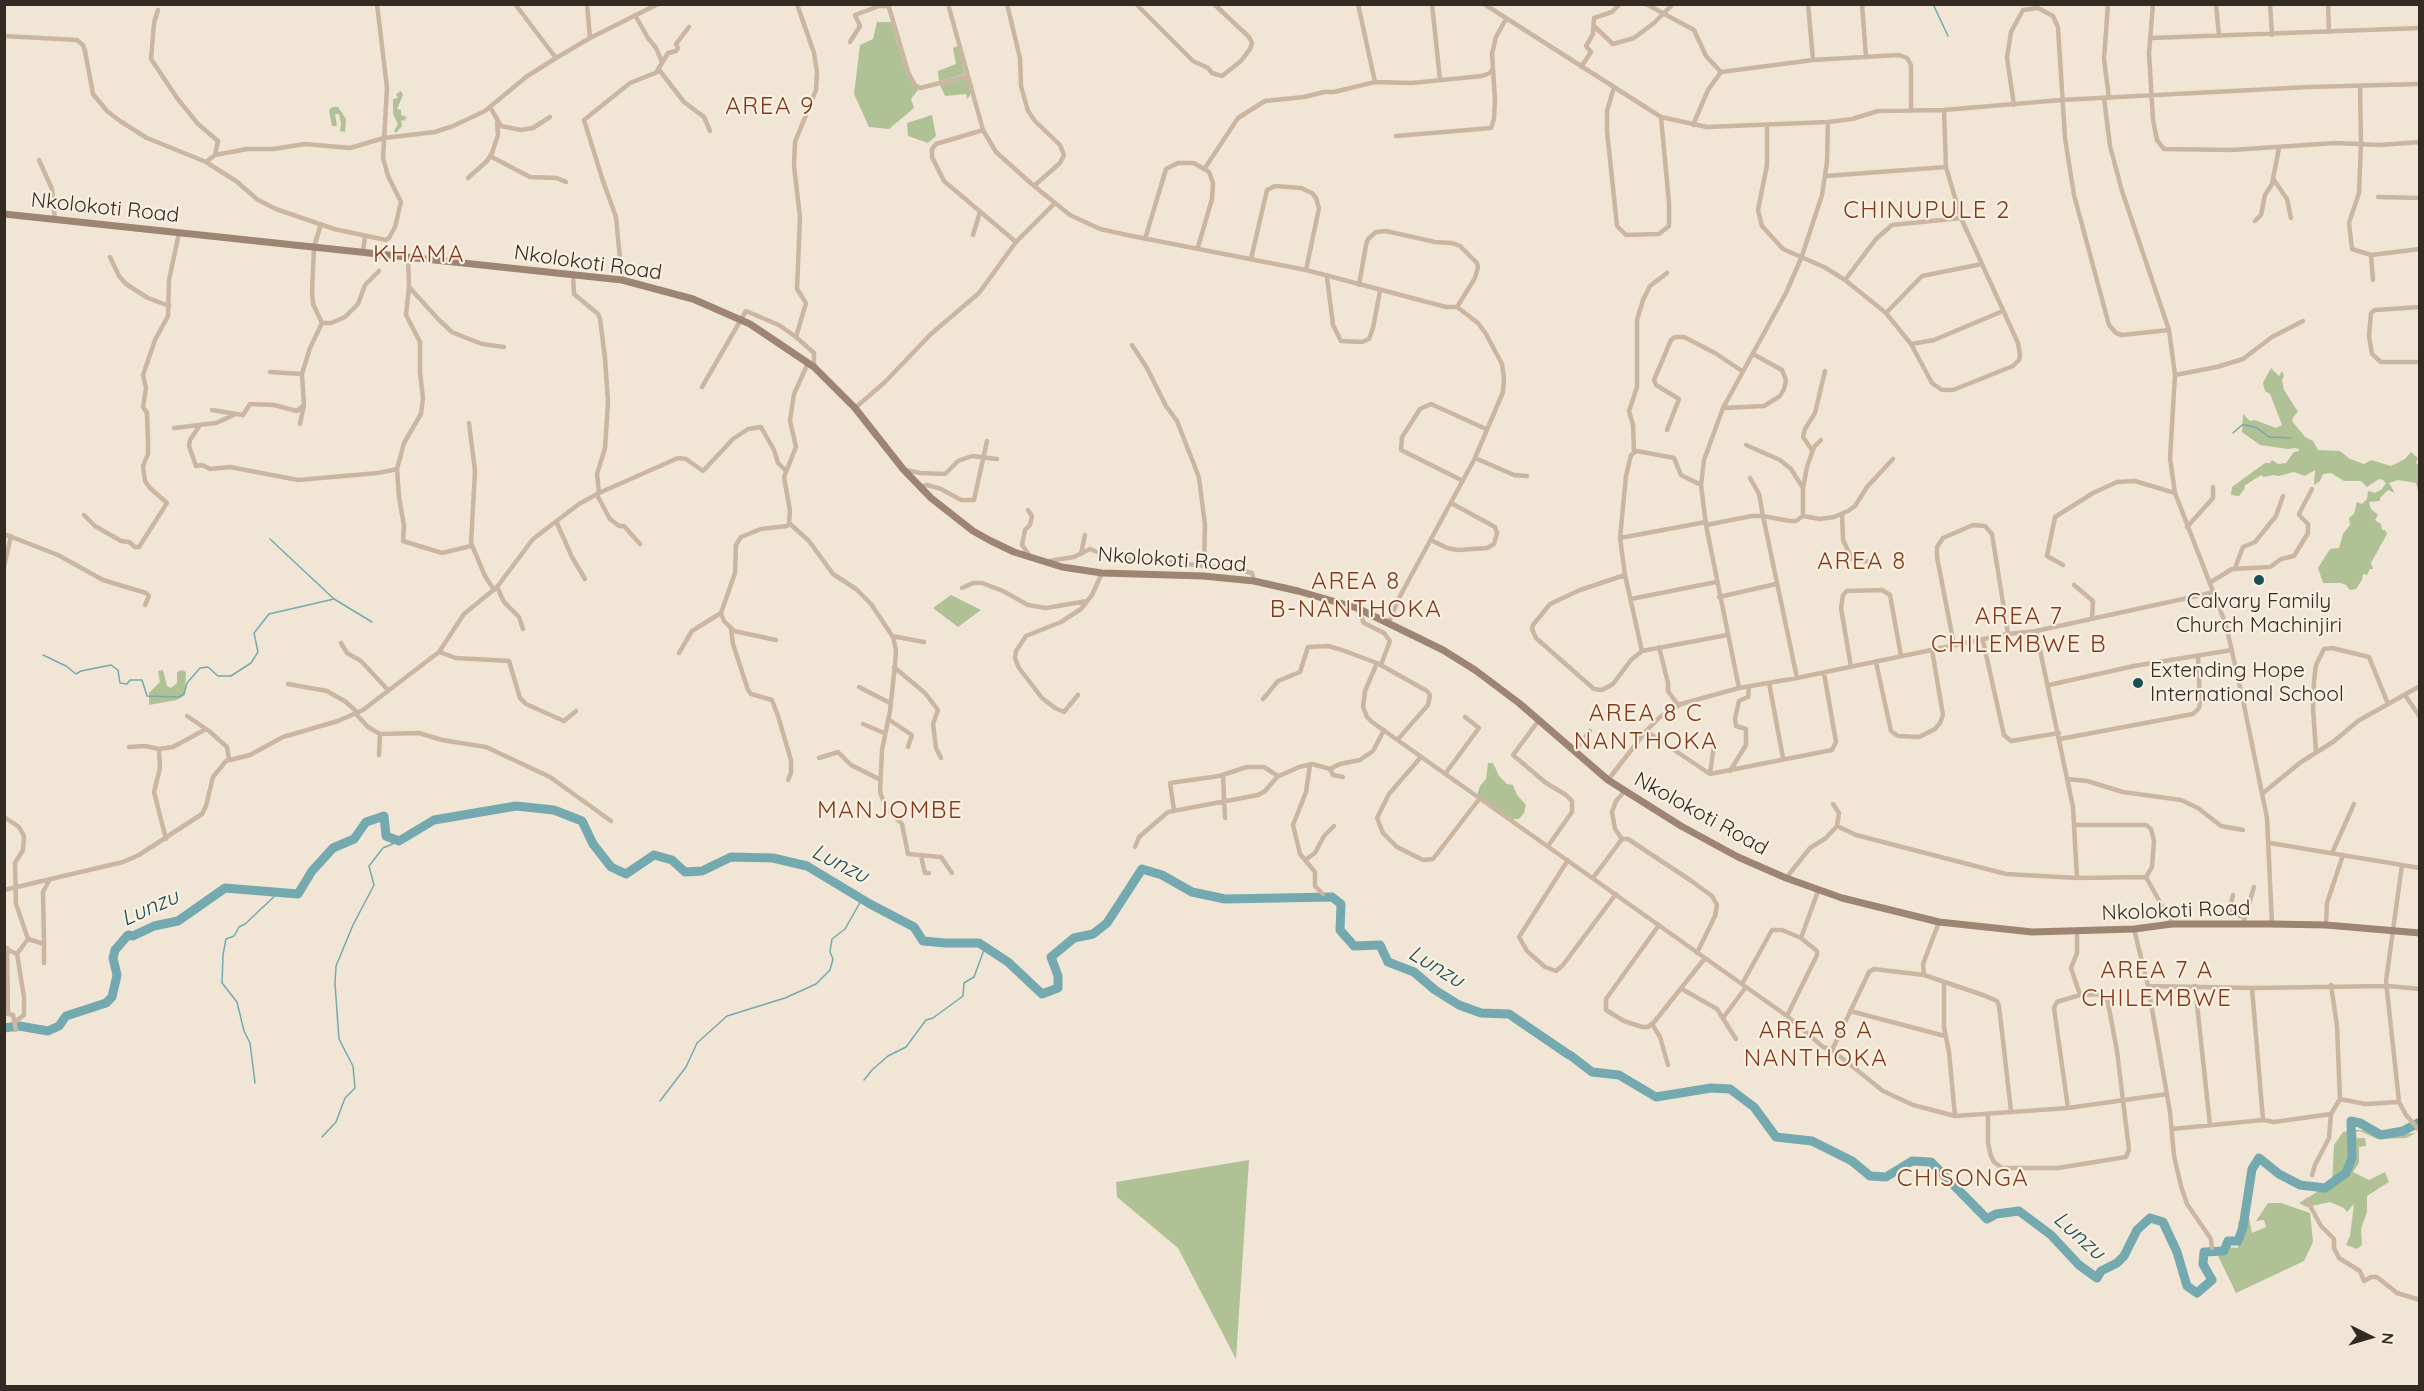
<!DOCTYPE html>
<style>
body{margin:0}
#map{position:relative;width:2424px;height:1391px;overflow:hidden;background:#f1e6d5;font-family:Quicksand,sans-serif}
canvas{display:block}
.frame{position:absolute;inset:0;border:6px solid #342a24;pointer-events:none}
.north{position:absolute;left:2340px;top:1307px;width:60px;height:60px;-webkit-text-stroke:4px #f9f0e2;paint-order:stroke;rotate:95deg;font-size:16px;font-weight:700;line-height:24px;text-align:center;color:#342a24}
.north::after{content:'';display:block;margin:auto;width:21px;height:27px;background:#342a24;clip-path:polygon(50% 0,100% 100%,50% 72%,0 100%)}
</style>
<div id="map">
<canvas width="2424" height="1391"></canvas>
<div class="frame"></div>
<div class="north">N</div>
</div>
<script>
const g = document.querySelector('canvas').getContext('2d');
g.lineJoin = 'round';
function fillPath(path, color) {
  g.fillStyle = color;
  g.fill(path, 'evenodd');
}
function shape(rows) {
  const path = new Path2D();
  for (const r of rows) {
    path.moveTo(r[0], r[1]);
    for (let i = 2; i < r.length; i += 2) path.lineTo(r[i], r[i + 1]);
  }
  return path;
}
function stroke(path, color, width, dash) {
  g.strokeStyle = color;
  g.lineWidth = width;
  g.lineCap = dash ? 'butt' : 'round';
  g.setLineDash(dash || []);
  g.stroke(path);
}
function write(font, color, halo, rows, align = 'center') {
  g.font = font + ' Quicksand,sans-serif';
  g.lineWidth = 4.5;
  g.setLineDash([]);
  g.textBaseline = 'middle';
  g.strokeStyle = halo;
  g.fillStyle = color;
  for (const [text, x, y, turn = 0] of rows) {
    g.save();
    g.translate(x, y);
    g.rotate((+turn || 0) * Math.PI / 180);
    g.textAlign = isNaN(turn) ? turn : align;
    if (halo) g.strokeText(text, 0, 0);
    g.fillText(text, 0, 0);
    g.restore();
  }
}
const green = shape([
 [877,22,891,22,906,73,918,90,911,99,914,108,889,129,869,127,854,94,860,45,873,39],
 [958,46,965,74,939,81,938,71,956,64,953,48],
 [967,78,971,94,967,99,966,94,945,96,940,85],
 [401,91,403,95,397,109,401,110,401,115,407,117,404,121,401,120,402,126,396,133,394,131,398,124,393,114,393,99,398,98,396,94],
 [332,107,338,107,346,119,345,132,340,131,341,124,339,114,335,114,337,126,332,126,329,110],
 [932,115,936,136,928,143,908,136,907,123],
 [2271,368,2279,376,2282,371,2283,373,2284,376,2282,380,2284,390,2298,412,2294,416,2292,421,2305,437,2313,441,2318,450,2340,451,2350,459,2364,464,2371,460,2391,466,2405,459,2411,452,2418,458,2416,463,2419,465,2419,494,2416,483,2398,480,2389,483,2395,493,2388,490,2380,498,2380,501,2369,502,2371,509,2378,515,2375,520,2381,524,2382,530,2385,530,2387,534,2371,563,2373,569,2370,569,2367,575,2363,574,2362,580,2356,589,2350,590,2346,585,2341,583,2323,583,2318,568,2330,549,2339,548,2343,534,2350,525,2349,518,2354,514,2357,502,2362,504,2367,499,2368,491,2375,493,2382,489,2386,483,2383,480,2379,479,2367,487,2361,481,2344,481,2331,473,2323,474,2320,481,2314,485,2315,470,2305,476,2294,472,2279,476,2273,475,2264,477,2261,475,2244,486,2245,488,2239,496,2231,495,2232,487,2265,463,2270,463,2272,460,2278,464,2286,463,2294,452,2299,451,2299,449,2294,448,2288,449,2260,445,2242,432,2243,414,2250,421,2255,420,2276,428,2282,425,2270,394,2265,391,2263,383],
 [951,595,981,610,958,627,933,608],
 [163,670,167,686,171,688,177,683,177,672,182,670,186,672,185,695,177,700,149,705,149,693,160,682,158,671],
 [1488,763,1493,763,1499,776,1507,784,1513,785,1517,795,1526,805,1524,813,1519,819,1512,819,1477,795,1480,786,1486,779],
 [2354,1130,2362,1130,2378,1136,2416,1133,2406,1138,2377,1139,2360,1131,2356,1132,2357,1138,2365,1138,2366,1146,2359,1147,2359,1163,2353,1172,2369,1180,2385,1172,2389,1182,2367,1196,2367,1212,2361,1229,2362,1245,2357,1249,2346,1245,2350,1236,2354,1204,2347,1212,2344,1208,2330,1202,2307,1207,2299,1203,2332,1183,2334,1145,2343,1132],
 [1249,1160,1236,1359,1178,1248,1117,1197,1116,1182],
 [2268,1203,2281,1203,2310,1213,2313,1242,2304,1261,2236,1293,2218,1256,2226,1247,2238,1248,2238,1222,2249,1218,2252,1233,2266,1227,2264,1220,2256,1221]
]);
const stream = shape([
 [1933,4,1948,36],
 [2233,433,2242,425,2246,425,2257,428,2269,437,2291,438],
 [270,539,334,599,372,622],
 [43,655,66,666,76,674,81,671,111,665,118,670,120,683,127,684,130,680,142,680,147,696,179,697,184,694,187,683,200,668,208,667,218,676,231,676,251,663,258,652,254,633,269,614,334,599],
 [864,1080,872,1070,888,1056,906,1047,926,1020,933,1018,963,996,964,983,974,977,985,947],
 [255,1083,250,1043,244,1031,237,1002,222,983,223,955,226,939,234,936,239,927,245,924,279,892],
 [660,1101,686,1067,697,1043,727,1016,785,998,816,984,830,970,833,959,830,952,832,939,845,929,862,899],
 [322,1137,336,1122,345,1098,355,1088,353,1066,339,1039,335,984,336,966,353,925,374,885,369,866,383,848,399,841]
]);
const river = shape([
 [4,1028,19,1026,48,1031,59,1026,66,1016,106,1003,112,997,117,975,113,958,115,950,128,935,133,936,154,926,178,921,225,888,298,894,312,871,333,848,354,839,366,822,384,816,386,836,399,841,434,820,516,806,554,810,582,821,593,844,611,867,626,874,654,855,672,860,685,872,702,871,731,857,773,858,807,866,870,904,914,927,923,941,945,943,979,943,1008,962,1042,994,1058,988,1058,976,1051,957,1074,938,1093,934,1107,923,1142,869,1162,875,1192,892,1225,899,1332,897,1341,904,1340,930,1354,946,1380,945,1388,962,1414,972,1435,990,1459,1005,1481,1013,1509,1014,1569,1055],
 [1570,1055,1592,1072,1619,1075,1656,1097,1711,1088,1730,1089,1754,1107,1776,1137,1812,1141,1852,1161,1870,1176,1886,1177,1912,1161,1931,1162,1987,1219,1996,1214,2019,1211,2051,1235,2079,1265,2097,1278,2101,1271,2117,1263,2124,1256,2137,1230,2150,1218,2163,1222,2177,1252,2187,1286,2197,1293,2212,1280,2203,1264,2204,1252,2224,1251,2228,1241,2238,1241,2243,1227,2252,1169,2259,1158,2279,1174,2300,1185,2325,1188,2346,1173,2352,1158,2351,1121,2360,1123,2381,1135,2403,1131,2420,1122]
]);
const minor = shape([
 [515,4,556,58],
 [587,4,590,38],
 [888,4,908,72,915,85,920,88,968,76],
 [948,4,983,130,996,152,1034,186,1070,215,1100,229,1127,235,1306,270,1446,307,1457,307,1478,323,1486,334,1502,364,1504,378,1503,392,1475,458,1399,598,1389,622],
 [1007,4,1020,58,1021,86,1028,111,1035,121,1060,145,1064,155,1060,163,1034,186],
 [1136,4,1193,61,1208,68,1212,73,1222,76,1241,61,1250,49,1252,43,1249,37,1214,4],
 [1358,4,1375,82],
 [1432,4,1440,80],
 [1484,4,1661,117,1707,127,1828,122,1852,119,1878,111,1944,110,2061,100,2309,87,2420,84],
 [1646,4,1694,30,1706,56,1721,72],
 [1808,4,1813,60],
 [1862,4,1866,57],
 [2108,4,2104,59,2109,98],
 [2153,4,2149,53,2153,120,2157,140,2164,149,2231,150,2336,143,2380,145,2420,142],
 [2216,4,2219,36],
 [2270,4,2272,35],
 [2328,4,2329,32],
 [158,10,154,23,151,59,177,98,198,124,218,141,215,155],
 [635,15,648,38,656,48,662,62],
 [1594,26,1613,44,1634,38,1654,23,1673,4],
 [4,36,77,40,83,45,85,51,93,94,107,111,120,121,147,138,206,162,236,181,258,200,276,209,334,229,386,240,389,238,395,227,401,202,388,176,383,158,387,88,377,4],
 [2151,38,2420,28],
 [850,42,860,26,855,15,879,6,888,6],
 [1581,67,1591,52,1586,46,1593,34,1594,18,1612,12,1620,4],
 [657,71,668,53,676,51,678,48,676,44,689,27],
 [1614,87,1607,111,1607,131,1617,226,1626,235,1659,234,1669,226,1669,203,1661,117],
 [2360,87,2361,143,2359,193,2349,223,2352,249,2371,255,2420,249],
 [2104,98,2110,146,2122,191,2169,330,2175,375,2170,458,2175,493,2226,625,2244,705,2267,818,2272,924],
 [2014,105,2007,58,2011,32,2023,10,2038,8,2053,16,2058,27,2065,138,2074,195,2109,325,2116,333,2122,335,2169,330],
 [490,107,501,126,521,130,533,128,550,117],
 [1693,125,1708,90,1721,72,1813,60,1899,55,1907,58,1911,65,1911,110],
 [1767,125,1767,165,1758,210,1762,226,1783,249,1824,267,1845,280,1886,313,1911,344,1932,383,1942,390,1953,390,2013,366,2019,360,2020,355,2018,343,1961,218,1946,167,1944,110],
 [983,130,936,144,932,149,932,157,944,181,1016,242],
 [1396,136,1491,128,1494,119,1495,100,1492,54,1496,37,1506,19],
 [490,156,530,177,557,178,566,182],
 [39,160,52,189,55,220],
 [206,162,215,155,247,149,273,149,305,144,350,148,384,138,435,132,453,126,485,111,526,77,556,58,590,38,658,4],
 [1205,168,1238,118,1265,101,1304,97,1324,92,1334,92,1375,82,1412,83,1482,76,1490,73,1492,70],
 [1826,176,1946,167],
 [468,178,487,161,492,153,498,135,497,123],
 [2274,180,2287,199,2291,218],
 [2378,197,2420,198],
 [2255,221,2261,215,2265,195,2272,184,2279,148],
 [973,235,980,212],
 [1145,239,1166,169,1178,163,1194,163,1209,172,1213,183,1212,199,1198,247],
 [363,252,365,236],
 [2371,255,2373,280],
 [110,257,119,276,126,284,148,298,169,306],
 [408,257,409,287,439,320,452,332,464,337,482,344,504,347],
 [1251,259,1267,190,1275,186,1301,188,1312,193,1316,198,1319,208,1306,270],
 [1327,277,1333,325,1341,341,1362,342,1369,339,1373,328,1380,291],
 [622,280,616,217,603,181,584,120,630,83,660,71,684,102,704,117,710,131],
 [1845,280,1876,239,1892,225,1961,218],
 [1359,285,1366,245,1368,239,1376,232,1386,231,1435,242,1452,243,1460,246,1477,263,1478,267,1475,278,1457,307],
 [409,287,406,315,420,342,420,373,423,398,421,414,404,443,397,469,399,497,404,526,403,541,442,553,471,546],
 [2420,307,2375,310,2371,313,2369,336,2372,354,2381,362,2420,362],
 [1886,313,1922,276,1982,264],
 [322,323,331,323,345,317,358,304,365,285,379,271],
 [796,337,806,303,797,289,800,217,794,166,795,142,816,90,817,72,814,53,797,4],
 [1911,344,1934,340,2003,311],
 [1132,345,1147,368,1166,406,1177,421,1195,467,1199,478,1205,525,1204,565],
 [270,372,302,374],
 [2175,375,2217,367,2243,359,2272,337,2303,321],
 [702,387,746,311,779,325,796,337,814,353,814,367],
 [855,408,885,382,931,334,979,293,1016,242,1055,203],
 [1723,408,1764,406,1780,396,1784,389,1786,380,1782,370,1753,354],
 [212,410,243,415,250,404,274,405,297,411,304,405],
 [469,423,475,471,471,543,485,576,494,590],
 [300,424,304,405,302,374,310,348,322,323,313,304,312,292,314,247,321,224],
 [200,425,190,440,189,446,196,466,202,465,210,469,230,467,298,480,378,473,397,469],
 [174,428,216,423,234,415],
 [1667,430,1679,399,1656,385,1654,380,1671,340,1675,337,1684,337,1715,353,1742,371],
 [1746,445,1780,460,1791,469,1803,488],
 [1812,450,1803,437,1805,429,1815,413,1825,371],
 [1634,452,1633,425,1629,411,1637,387,1637,320,1643,300,1650,286,1667,273],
 [1475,458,1514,475,1527,476],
 [906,470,920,473,945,474,958,461,972,456,997,459],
 [1750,478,1759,494,1763,516,1790,521,1796,521,1803,516,1820,519,1834,517,1848,511,1855,506,1867,487,1893,459],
 [1463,481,1401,450,1402,437,1420,409,1431,404,1486,429],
 [920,487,927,485,941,489,961,500,974,500,987,441],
 [599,493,678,458,686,459,703,471,733,439,748,429,761,427,774,450,778,463,786,471],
 [597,495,610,519,619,526,624,526,640,544],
 [1028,510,1032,516,1030,525,1025,530,1022,545,1030,556],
 [1842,514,1843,540,1852,559,1870,562],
 [84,515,95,526,121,541,129,542,135,547,139,547,167,503,150,488,145,481,143,466,148,454,148,443,147,413,143,407,146,388,143,375,155,340,168,316,169,280,179,233],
 [1803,516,1803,488,1807,467,1814,447,1821,440],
 [556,521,572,557,585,579],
 [789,523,809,541,833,574,856,589,871,604,893,637,896,650,895,665,890,711,882,750,880,792,886,808,902,824,908,854,941,857,952,873],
 [1706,525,1752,516,1763,516,1797,678],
 [2187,527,2213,498,2213,487],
 [4,534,58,555,103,580,146,593,149,596,145,605],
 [1620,538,1706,522],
 [1431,540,1447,548,1458,550,1487,548,1494,544,1497,533,1495,527,1451,503],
 [1081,554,1085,535],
 [1049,561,1074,557,1090,549,1109,557,1133,560],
 [1170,562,1241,570,1252,573,1254,581],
 [2063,565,2047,556,2055,517,2093,493,2117,482,2135,481,2175,493],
 [4,567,11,536],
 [2235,568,2243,547,2255,542,2276,516,2283,496],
 [1625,575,1580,590,1550,604,1533,625,1532,629,1536,638,1594,689,1602,690,1613,684,1631,660,1642,651,1727,635],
 [2211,582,2232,569,2270,567,2281,559,2294,556,2308,533,2308,524,2299,515,2300,512,2312,489],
 [2074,585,2093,601,2092,618],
 [497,587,504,602,519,617,523,629],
 [962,588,973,583,982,583,1003,591,1028,605,1046,608,1087,601],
 [1719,597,1776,584],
 [1631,599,1716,582],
 [1357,608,1364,623,1384,633,1390,641,1381,665],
 [731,629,733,644,748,690,751,694,772,700,778,716,791,760,791,773,788,780],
 [2036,631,2073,807,2077,878],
 [892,636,924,642],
 [776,640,734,631,724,621,721,613,735,573,736,545,741,537,761,529,787,526,789,523,790,511,784,477,796,447,790,421,794,394,808,363],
 [1983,641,2004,735,2011,741,2059,733],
 [341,643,347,653,361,661,388,690],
 [1954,645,1937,557,1937,547,1943,538,1973,525,1985,526,1992,534,2008,634],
 [1659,647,1668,683,1668,691,1678,705],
 [1642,651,1625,575,1620,538,1626,476,1631,455,1637,451,1674,458,1681,475,1701,485],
 [439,652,456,658,509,661,520,698,526,704,564,721,576,711],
 [679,653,692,631,721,613],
 [1876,662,1891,731,1898,736,1919,737,1935,729,1940,723,1943,715,1932,650],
 [1377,663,1365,691,1363,707,1367,717,1372,722,1722,970,1787,1016,1823,1047,1832,1050,1883,1091,1913,1105,1955,1116,2068,1108,2167,1094],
 [894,667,925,693,938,710,933,724,936,748,941,758],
 [1851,667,1841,608,1843,595,1847,591,1882,590,1890,595,1901,656],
 [1769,683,1783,758],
 [288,684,327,691,346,702,358,713],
 [2049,685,2134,666,2232,650],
 [859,687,890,703],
 [1739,688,1706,525,1701,485,1704,460,1723,408,1786,293,1802,256,1822,195,1827,162,1828,122],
 [1078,695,1064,712,1055,708,1042,698,1019,668,1015,658,1016,651,1026,636,1061,622,1081,609,1092,595,1102,573],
 [2405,695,2420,717],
 [1263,699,1278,681,1300,672,1308,647,1328,646,1342,650,1377,663,1427,691,1430,695,1428,705,1398,739],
 [356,714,368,727,380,734,419,733,442,740,486,747,550,777,611,821],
 [187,716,209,731,227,747,229,759],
 [888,719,912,735,908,747],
 [1539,720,1513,755,1546,783,1566,795,1572,801,1572,812,1548,846],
 [863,724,884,733],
 [1646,731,1710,774,1832,750,1836,742,1824,673],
 [2060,739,2193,714,2199,708,2200,702,2198,656],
 [129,747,145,746,159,749,173,747,206,729],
 [159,749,160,768,154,792,166,839],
 [1574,751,1590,731],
 [2316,752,2313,708,2314,681,2316,665,2324,649,2332,648,2369,657,2388,704],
 [379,755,380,734],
 [1421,757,1389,794,1377,818,1383,833,1397,847,1423,860,1433,859,1480,798],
 [819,758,838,752,851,765,879,779],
 [1310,765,1306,792,1293,825,1300,854,1315,872,1315,886,1323,894],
 [1330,769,1333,775,1343,777],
 [1730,771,1746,745,1746,729,1736,726,1735,718,1739,701,1748,697,1749,687],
 [1445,774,1479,728,1465,717],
 [1710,774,1714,745],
 [1223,775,1225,818],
 [2067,779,2087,781,2123,792,2181,800,2198,808,2221,826,2243,830],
 [1608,780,1646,731,1660,717,1681,704,1739,688,1797,678,2008,634,2036,631,2215,592],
 [2263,793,2301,762,2333,742,2358,721,2420,686],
 [1174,810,1170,783,1219,776,1247,767,1264,767,1278,776],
 [4,817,19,827,24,836,23,850,15,863,16,904,28,939,44,944,44,963],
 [2074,825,2146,825,2151,829,2154,841,2152,867,2146,877],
 [1837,826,1856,835,2006,874,2077,878,2146,877],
 [1622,839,1615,829,1612,812,1616,801,1624,792],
 [2270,843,2420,868],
 [1135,847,1139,837,1168,812,1258,795,1265,791,1277,777,1299,767,1312,764,1330,769,1340,764,1360,760,1373,751,1384,730],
 [2332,853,2354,804],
 [921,856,925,873,929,873],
 [1305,860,1315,853,1324,836,1334,826],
 [1568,860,1519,937,1527,951,1545,967,1556,971,1563,965,1616,894],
 [2402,865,2386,981,2399,1102,2406,1115,2420,1131],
 [2146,877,2172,924],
 [1593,878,1622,839,1628,839,1690,880,1712,896,1717,905,1715,916,1697,953],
 [1786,878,1810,848,1826,838,1837,826,1839,813,1833,804],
 [4,890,123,862,139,855,202,814,206,806,213,777,226,761,250,755,283,737,338,721,363,710,439,652,464,614,497,587,533,539,579,504,599,493,597,474,605,448,608,402,605,358,600,319,598,314,574,294,573,275],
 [2233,895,2229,912,2244,917],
 [2243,924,2254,887],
 [1659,925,1606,999,1606,1010,1624,1021,1642,1027,1648,1027,1655,1021,1705,958],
 [2326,925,2327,903,2343,855],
 [2134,929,2148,986,2170,1112,2174,1156,2181,1186,2187,1204,2211,1239,2212,1248],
 [2077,932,2077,953,2071,968,2080,995],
 [1801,938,1818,891],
 [44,944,43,892,49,881],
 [4,948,17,954,24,997,24,1015,15,1022],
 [7,948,8,1014,13,1015,16,1030],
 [17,954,28,939],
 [1924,975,1923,964,1939,922],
 [1944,982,1944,1027,1949,1052,1955,1116],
 [1742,984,1772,930,1782,930,1801,938,1817,951,1817,955,1787,1016],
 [2148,986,2252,988,2388,986,2420,989],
 [2195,986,2210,1125],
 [2252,988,2263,1120],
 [1682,989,1717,1009,1736,1039],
 [1850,1011,1945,1036],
 [1723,1018,1746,987],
 [1652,1024,1660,1037,1668,1065],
 [1832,1050,1869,972,1874,969,1924,975,1983,995,1997,1001,1999,1006,2011,1111],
 [2340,1099,2365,1104,2399,1102],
 [1988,1114,1988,1143,1991,1156,1994,1162,2002,1168,2058,1168,2126,1157,2129,1150,2117,1051,2108,1003,2106,997,2100,994,2080,995,2060,1001,2057,1002,2054,1008,2068,1108],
 [2172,1129,2263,1120,2274,1122,2331,1114],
 [2312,1175,2315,1165,2329,1138,2331,1114,2340,1099,2337,1026,2331,985],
 [2307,1200,2321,1226,2334,1239,2334,1248,2339,1258,2360,1271,2364,1281,2371,1277,2377,1277,2397,1293,2420,1300]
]);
const secondary = shape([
 [4,214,622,280,693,299,750,324,814,367,855,408,903,469,931,498,973,531,991,541,1014,552,1062,567,1102,573,1203,576,1254,581,1298,591,1357,608,1443,650,1475,670,1519,703,1608,780,1681,826,1738,857,1786,878,1842,898,1939,922,2032,932,2134,929,2172,924,2272,924,2326,925,2420,933]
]);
const markers = [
 [2259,580,6,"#194f56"],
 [2138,683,6,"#194f56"]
];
const streetNames = [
 ["Nkolokoti Road",105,208,6],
 ["Nkolokoti Road",588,263,8],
 ["Nkolokoti Road",1172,560,4],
 ["Nkolokoti Road",1701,814,29],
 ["Nkolokoti Road",2176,911,-2]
];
const poiNames = [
 ["Calvary Family",2259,602],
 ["Church Machinjiri",2259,626],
 ["Extending Hope",2150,671,"left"],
 ["International School",2150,695,"left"]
];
const waterNames = [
 ["Lunzu",840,864,27],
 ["Lunzu",150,908,-24],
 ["Lunzu",1436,967,31],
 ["Lunzu",2079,1236,42]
];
const quarterNames = [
 ["AREA 9",770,107],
 ["CHINUPULE 2",1927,211],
 ["KHAMA",419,255],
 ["AREA 8",1862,562],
 ["AREA 8",1356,582],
 ["B-NANTHOKA",1356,610],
 ["AREA 7",2019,617],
 ["CHILEMBWE B",2019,645],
 ["AREA 8 C",1646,714],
 ["NANTHOKA",1646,742],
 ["MANJOMBE",890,811],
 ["AREA 7 A",2157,971],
 ["CHILEMBWE",2157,999],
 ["AREA 8 A",1816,1031],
 ["NANTHOKA",1816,1059],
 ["CHISONGA",1963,1179]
];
fillPath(green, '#b0c195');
stroke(stream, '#74aaaf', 1.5);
stroke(river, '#74aaaf', 9);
stroke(minor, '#cab6a1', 4.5);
stroke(secondary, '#9d8473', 7);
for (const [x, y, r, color] of markers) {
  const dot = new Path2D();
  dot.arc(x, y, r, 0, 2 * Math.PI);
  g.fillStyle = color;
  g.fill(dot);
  stroke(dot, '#f9f0e2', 2);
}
write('21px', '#342a24', '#f9f0e2', streetNames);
write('21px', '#342a24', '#f9f0e2', poiNames);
write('italic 22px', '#194f56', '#f9f0e2', waterNames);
g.letterSpacing = '1.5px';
write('24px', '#86391a', '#f9f0e2', quarterNames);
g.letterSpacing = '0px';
</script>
